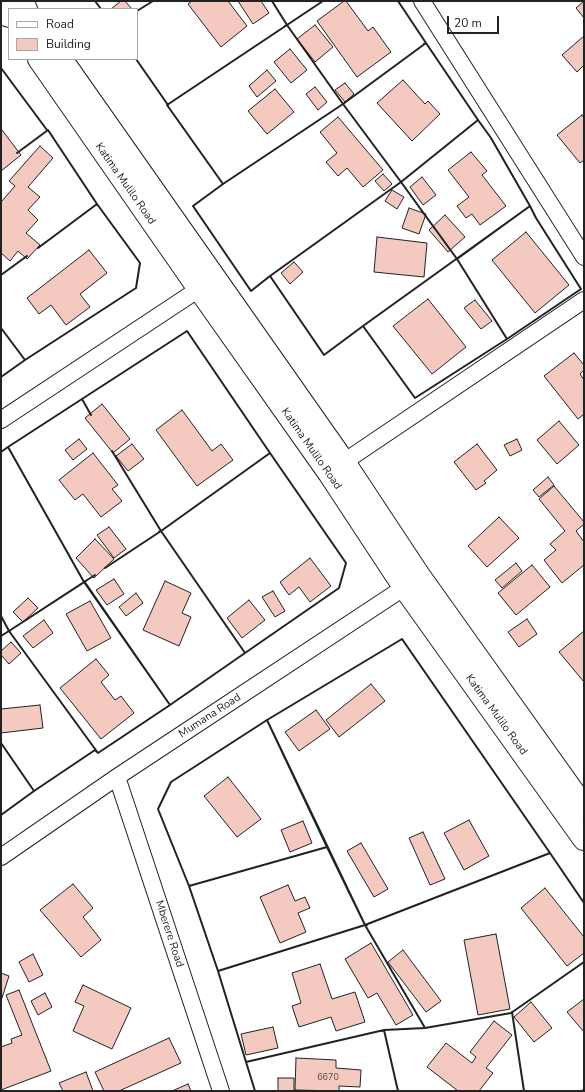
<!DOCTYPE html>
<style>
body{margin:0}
#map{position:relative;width:585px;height:1092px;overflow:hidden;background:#fff;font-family:"Nunito Sans",sans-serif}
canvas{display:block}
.frame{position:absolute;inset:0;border:2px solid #222;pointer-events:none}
.legend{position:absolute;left:8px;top:8px;width:130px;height:52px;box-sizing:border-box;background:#fff;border:1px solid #a7a7a7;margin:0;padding:5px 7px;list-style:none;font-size:12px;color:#222}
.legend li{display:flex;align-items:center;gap:8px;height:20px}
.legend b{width:20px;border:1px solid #a7a7a7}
.scale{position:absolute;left:447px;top:16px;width:52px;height:18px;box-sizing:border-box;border:2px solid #222;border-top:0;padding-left:5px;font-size:12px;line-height:14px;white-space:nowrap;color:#222;-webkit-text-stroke:3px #fff;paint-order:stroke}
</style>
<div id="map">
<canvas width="585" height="1092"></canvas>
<div class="frame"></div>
<ul class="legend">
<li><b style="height:5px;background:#fff"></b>Road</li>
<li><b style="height:11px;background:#f3c9c0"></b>Building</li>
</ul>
<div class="scale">20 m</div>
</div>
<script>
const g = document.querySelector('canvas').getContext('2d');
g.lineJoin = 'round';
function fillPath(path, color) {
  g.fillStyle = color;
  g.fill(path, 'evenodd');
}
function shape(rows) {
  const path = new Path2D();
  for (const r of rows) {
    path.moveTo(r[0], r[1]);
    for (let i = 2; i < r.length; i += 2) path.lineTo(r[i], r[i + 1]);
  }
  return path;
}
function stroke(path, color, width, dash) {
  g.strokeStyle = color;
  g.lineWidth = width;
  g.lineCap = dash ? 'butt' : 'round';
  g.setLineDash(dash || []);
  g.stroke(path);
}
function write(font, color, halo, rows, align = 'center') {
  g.font = font + ' "Nunito Sans",sans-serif';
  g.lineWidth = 3;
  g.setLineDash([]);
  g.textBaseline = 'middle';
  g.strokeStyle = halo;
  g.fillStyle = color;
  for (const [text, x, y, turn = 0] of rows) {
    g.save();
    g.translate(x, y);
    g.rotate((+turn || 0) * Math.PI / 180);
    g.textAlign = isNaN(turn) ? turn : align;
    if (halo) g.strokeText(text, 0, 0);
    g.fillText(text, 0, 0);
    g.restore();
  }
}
const building = shape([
 [121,1,125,1,132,9,111,9,121,1],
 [192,1,228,1,247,26,221,47,188,4,192,1],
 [238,1,261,1,269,13,253,24,238,1],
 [344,1,346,1,368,31,373,27,391,52,357,77,317,21,344,1],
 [584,1,584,18,576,8,584,1],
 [315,25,333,47,315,62,297,39,315,25],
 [584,36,584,65,577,72,562,55,584,36],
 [290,49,307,70,291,83,274,62,290,49],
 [267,70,276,81,257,97,249,86,267,70],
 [403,80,425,104,428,101,440,114,412,141,377,103,403,80],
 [345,83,354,94,345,102,335,90,345,83],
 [315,87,327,102,318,110,306,94,315,87],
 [275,89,294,112,267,134,248,111,275,89],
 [582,115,584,118,584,160,580,163,557,135,582,115],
 [338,117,383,170,363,187,347,168,338,176,326,162,337,153,320,132,338,117],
 [1,130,2,130,21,155,1,171,1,130],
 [40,146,53,158,28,187,40,197,28,210,38,220,26,233,40,245,27,259,18,251,10,261,1,253,1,202,15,186,9,181,40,146],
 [471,152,487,171,482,175,506,206,480,225,472,214,466,218,457,206,469,197,448,170,471,152],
 [383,174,392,184,384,191,375,181,383,174],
 [422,177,436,195,423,205,410,187,422,177],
 [392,190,404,197,397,209,385,201,392,190],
 [409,208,426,214,419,234,402,228,409,208],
 [445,215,465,237,448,252,429,230,445,215],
 [526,232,569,285,535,313,492,260,526,232],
 [377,237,427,243,424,277,374,272,377,237],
 [89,250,107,273,80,294,90,307,66,325,51,305,39,314,27,298,89,250],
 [294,262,303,272,290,284,281,273,294,262],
 [428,299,466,347,432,374,393,326,428,299],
 [475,300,492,321,481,329,464,308,475,300],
 [574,353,584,365,584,370,580,374,584,380,584,414,578,419,544,376,574,353],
 [102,404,130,439,113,453,85,418,102,404],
 [182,410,212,451,221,444,233,460,197,486,156,430,182,410],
 [559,421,579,445,557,464,537,440,559,421],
 [79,439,87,449,73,460,65,450,79,439],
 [517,439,522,450,510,456,504,445,517,439],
 [132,444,144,459,128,471,116,456,132,444],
 [477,444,497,470,484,481,486,483,476,490,454,462,477,444],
 [93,453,118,485,112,489,122,501,101,517,83,494,75,500,59,480,93,453],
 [548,477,554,485,539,497,533,490,548,477],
 [554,486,584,522,584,524,576,531,584,542,584,565,562,583,544,560,556,550,550,544,565,531,539,499,554,486],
 [499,517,519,538,487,567,468,546,499,517],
 [109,527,126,549,114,558,97,535,109,527],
 [95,539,114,559,94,578,76,558,95,539],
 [310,558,331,586,310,602,299,587,289,595,280,582,310,558],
 [516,563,522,571,502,588,495,580,516,563],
 [532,565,550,587,516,615,498,593,532,565],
 [114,579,124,594,107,605,96,590,114,579],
 [165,581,191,593,182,613,191,617,179,646,143,630,165,581],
 [273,591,285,611,275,617,262,597,273,591],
 [136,593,143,603,126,616,119,607,136,593],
 [28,598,38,608,23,622,13,612,28,598],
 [249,600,265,620,242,638,227,618,249,600],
 [90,601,111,638,87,651,66,614,90,601],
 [527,619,537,634,519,647,508,632,527,619],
 [44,620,53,633,33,648,23,636,44,620],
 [584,631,584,682,559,652,584,631],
 [11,642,21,653,9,664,1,655,1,651,11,642],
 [96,659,109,675,101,682,115,700,121,696,134,713,101,739,60,688,96,659],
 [371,684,385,701,339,737,326,720,371,684],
 [40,705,43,728,1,733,1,709,40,705],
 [316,710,330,729,299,751,285,732,316,710],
 [228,777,261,819,237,837,204,796,228,777],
 [469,820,489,856,464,870,444,833,469,820],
 [303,821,312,843,290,852,281,830,303,821],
 [423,832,445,879,430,885,409,838,423,832],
 [361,843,388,889,374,897,347,851,361,843],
 [73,884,93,908,83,917,101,940,81,957,40,910,73,884],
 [288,885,295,901,305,897,310,908,298,913,306,932,280,943,260,897,288,885],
 [545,888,584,937,584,953,567,966,521,908,545,888],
 [496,934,510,1009,478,1015,464,940,496,934],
 [371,943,413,1015,396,1025,377,993,368,998,345,959,371,943],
 [403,950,441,1001,426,1012,388,962,403,950],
 [33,954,43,975,29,982,19,962,33,954],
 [320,964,332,999,355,992,365,1022,336,1031,331,1017,299,1027,292,1006,301,1003,292,973,320,964],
 [1,973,9,976,1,1001,1,973],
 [83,985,131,1008,112,1049,73,1031,84,1006,75,1002,83,985],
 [19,990,51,1071,1,1090,1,1047,12,1043,11,1039,22,1035,6,995,19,990],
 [45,993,52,1007,38,1015,31,1001,45,993],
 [584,999,584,1032,567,1012,584,999],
 [531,1002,552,1028,534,1042,514,1017,531,1002],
 [494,1021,512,1035,486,1068,493,1073,479,1091,458,1091,427,1067,446,1043,472,1063,476,1057,470,1052,494,1021],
 [273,1027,278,1048,246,1055,241,1034,273,1027],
 [169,1038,181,1063,119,1091,104,1091,95,1072,169,1038],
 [296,1058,336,1060,336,1068,361,1070,360,1087,339,1086,339,1091,295,1090,296,1058],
 [86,1072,93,1091,63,1091,59,1083,86,1072],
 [278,1078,294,1078,294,1091,278,1091,278,1078],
 [188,1084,191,1091,172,1091,188,1084]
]);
const minor = shape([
 [422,1,584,257],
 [1,420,208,283],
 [335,468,584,300],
 [117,777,221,1091],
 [1,857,117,777,414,581]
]);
const secondary = shape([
 [21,1,26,9],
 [1,5,9,16],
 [39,59,199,289,329,473,404,587,584,839],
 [61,59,344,462,420,577,584,807]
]);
const wall = shape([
 [95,1,101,9],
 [272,1,287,25,285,26],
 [398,1,426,43,424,44],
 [137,11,153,1],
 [287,25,343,104,223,184,167,105,287,25],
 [287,25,323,1],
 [426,43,478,120,401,182,343,104,426,43],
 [136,59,168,105],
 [1,68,47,130],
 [343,104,401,182,270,276,251,291,193,206,223,184,343,104],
 [478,120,491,138,530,206,457,259,401,182,478,120],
 [17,153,48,130,97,204,96,205],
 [435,229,401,182,270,276,324,355,363,326,530,206,536,218,581,289,507,339,457,259],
 [449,248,457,259],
 [1,275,27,256],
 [363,326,415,398,507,339],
 [1,328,25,360,136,288,140,263,97,204,38,248],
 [1,377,25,360],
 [91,415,82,399,187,331,270,453,161,531,105,568],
 [91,415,82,399,8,447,84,582,95,575],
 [112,451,161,531],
 [112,451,161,531],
 [1,452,8,447],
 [270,453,346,563,339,588,245,653,161,531,270,453],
 [84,581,170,705,245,653,161,531,159,532],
 [84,582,170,705,98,753,9,631,84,582],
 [1,616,9,631,86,581],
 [1,636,9,631,10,632],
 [402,639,550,853,365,925,267,720,402,639],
 [267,720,327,847,189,886,158,809,171,782,267,720],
 [1,743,34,791,95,750,97,752],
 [1,815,34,791],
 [327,847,365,925,218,971,189,886,327,847],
 [549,853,550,853,584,903],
 [365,925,425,1028,384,1030,246,1062,218,971,365,925],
 [367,925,365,925,425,1028,511,1013,584,962],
 [512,1012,524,1091],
 [382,1031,384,1030,398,1091],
 [246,1062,255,1091],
 [582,1091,584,1090]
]);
const numberNames = [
 ["6670",328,1078]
];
const streetNames = [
 ["Katima Mulilo Road",125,184,55],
 ["Katima Mulilo Road",311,449,55],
 ["Katima Mulilo Road",496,715,54],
 ["Mumana Road",210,716,-33],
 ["Mberere Road",169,934,72]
];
fillPath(building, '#f3c9c0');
stroke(building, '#222', 1);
stroke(minor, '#222', 18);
stroke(secondary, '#222', 24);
stroke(minor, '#fff', 16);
stroke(secondary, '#fff', 22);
stroke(wall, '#222', 2);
write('9px', '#564c4a', null, numberNames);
write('11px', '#222', '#fff', streetNames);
</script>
